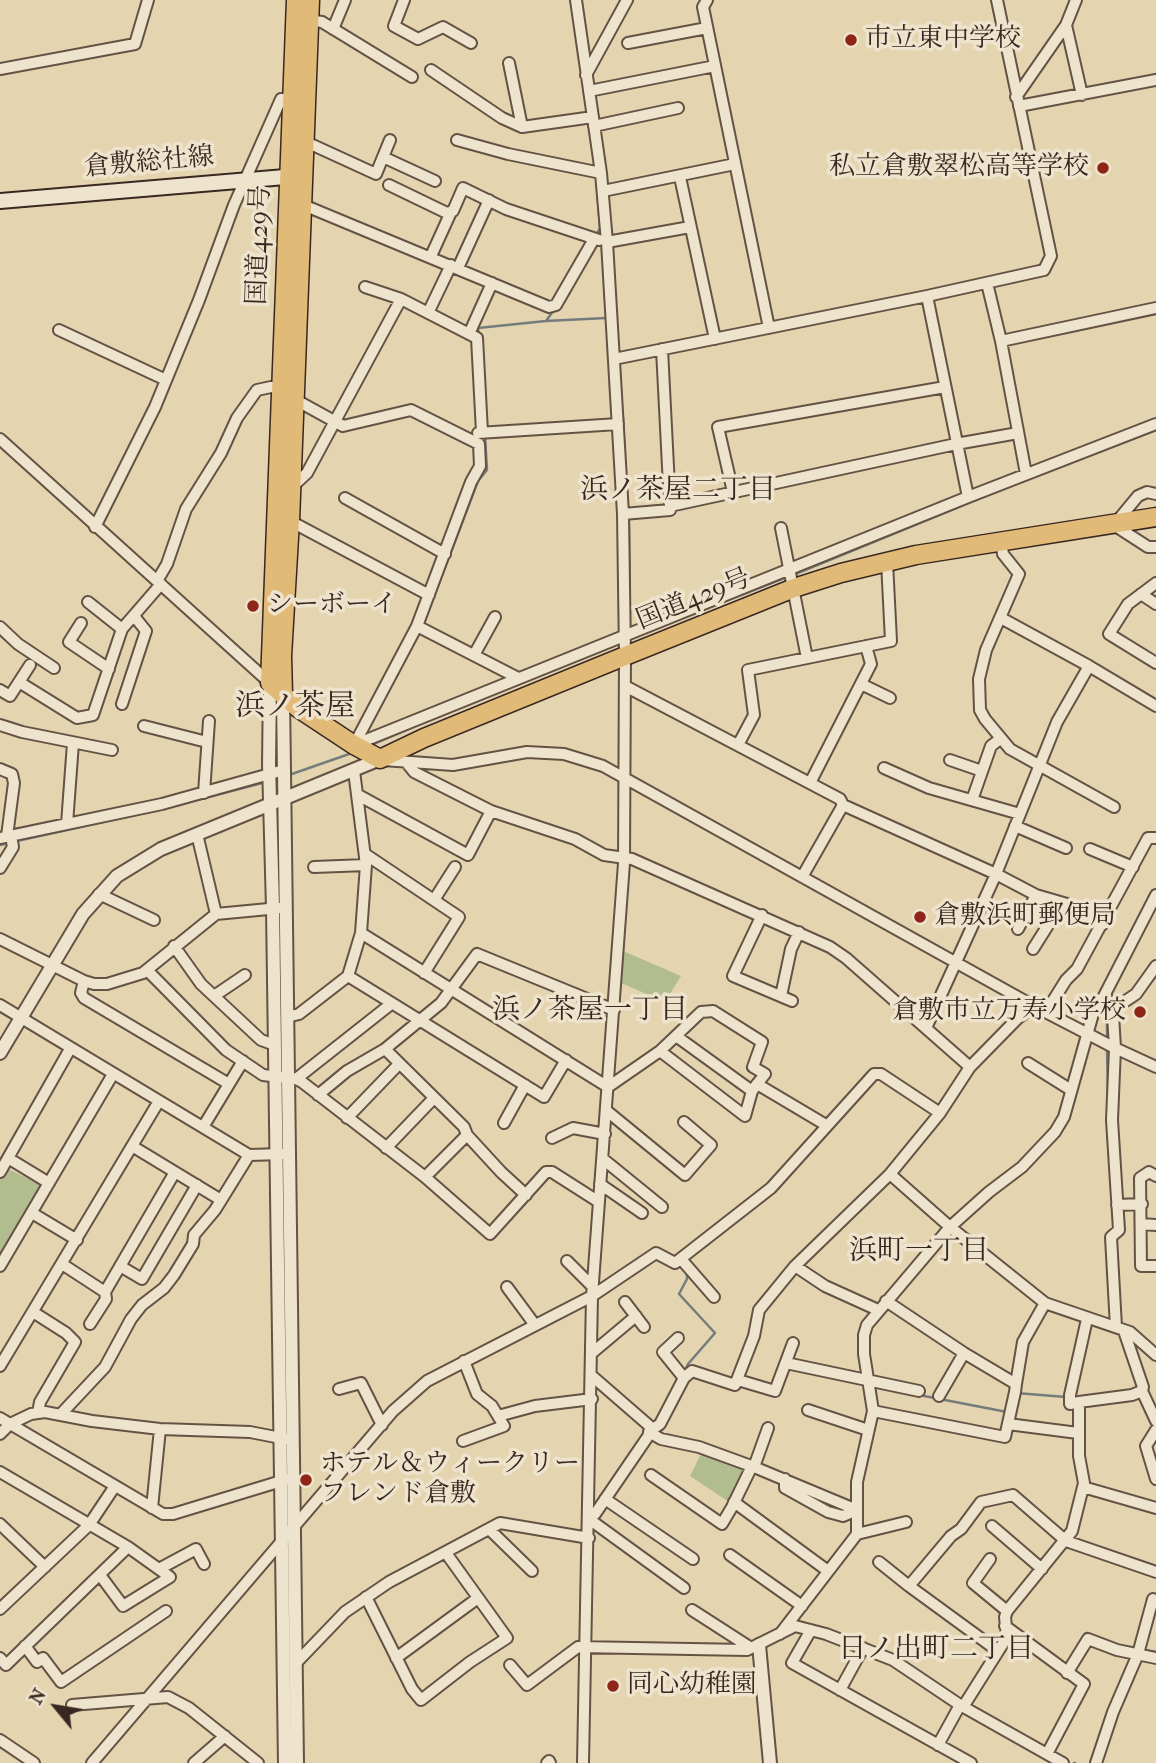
<!DOCTYPE html>
<meta charset="utf-8">
<style>
body{margin:0}
#map{position:relative;width:1156px;height:1763px;overflow:hidden;background:#e5d4b0;font-family:"IM FELL French Canon",serif}
canvas{display:block}
.north{position:absolute;left:21px;top:1672px;width:70px;height:70px;-webkit-text-stroke:5px #eee3cc;paint-order:stroke;rotate:300deg;font-size:19px;font-weight:700;line-height:28px;text-align:center;color:#392821}
.north::after{content:'';display:block;margin:auto;width:24px;height:32px;background:#392821;clip-path:polygon(50% 0,100% 100%,50% 72%,0 100%)}
</style>
<div id="map">
<canvas width="1156" height="1763"></canvas>
<div class="north">N</div>
</div>
<script>
const g = document.querySelector('canvas').getContext('2d');
g.lineJoin = 'round';
function fillPath(path, color) {
  g.fillStyle = color;
  g.fill(path, 'evenodd');
}
function shape(rows) {
  const path = new Path2D();
  for (const r of rows) {
    path.moveTo(r[0], r[1]);
    for (let i = 2; i < r.length; i += 2) path.lineTo(r[i], r[i + 1]);
  }
  return path;
}
function stroke(path, color, width, dash) {
  g.strokeStyle = color;
  g.lineWidth = width;
  g.lineCap = dash ? 'butt' : 'round';
  g.setLineDash(dash || []);
  g.stroke(path);
}
function write(font, color, halo, rows, align = 'center') {
  g.font = font + ' "IM FELL French Canon","Noto Serif JP",serif';
  g.lineWidth = 7;
  g.setLineDash([]);
  g.textBaseline = 'middle';
  g.strokeStyle = halo;
  g.fillStyle = color;
  for (const [text, x, y, turn = 0] of rows) {
    g.save();
    g.translate(x, y);
    g.rotate((+turn || 0) * Math.PI / 180);
    g.textAlign = isNaN(turn) ? turn : align;
    if (halo) g.strokeText(text, 0, 0);
    g.fillText(text, 0, 0);
    g.restore();
  }
}
const green = shape([
 [623,951,681,976,665,1002,621,983],
 [6,1168,41,1185,0,1256,0,1178],
 [703,1450,748,1467,729,1502,690,1476]
]);
const stream = shape([
 [603,55,633,0],
 [593,152,595,169],
 [596,176,600,228,596,235],
 [546,321,606,318],
 [479,335,478,328,546,321,553,311],
 [623,417,626,484],
 [1088,456,1156,430],
 [629,524,630,627],
 [793,575,1010,486],
 [425,620,478,481,487,470,485,436],
 [672,622,787,577],
 [371,745,413,727],
 [289,775,352,753],
 [174,806,266,782],
 [17,841,154,811],
 [0,845,10,843],
 [1107,1039,1107,1000],
 [1107,1049,1108,1099],
 [683,1374,688,1364,715,1333,679,1294,687,1279,687,1273],
 [1016,1393,1066,1397],
 [919,1395,1007,1412],
 [1074,1763,1075,1763]
]);
const minor = shape([
 [404,0,394,26,418,39,443,27,471,43],
 [576,0,601,173,607,242,623,514,625,656,624,863,592,1296,583,1763],
 [707,0,703,7,769,328],
 [309,20,322,22,412,77],
 [1066,25,1082,95],
 [333,29,345,0],
 [628,43,707,28],
 [509,63,522,127],
 [0,69,135,44,148,0],
 [431,70,502,118,522,127,593,117],
 [586,75,627,0],
 [589,91,715,66],
 [1016,97,1066,25,1076,0],
 [1019,106,1156,80],
 [594,126,678,108],
 [457,140,508,154,601,173],
 [304,141,376,174,390,140],
 [383,157,435,181],
 [680,177,715,339],
 [389,185,447,213,453,211,463,188,506,209,599,240],
 [603,191,735,164],
 [301,204,549,307,556,305,594,239],
 [607,242,690,227],
 [431,256,451,212],
 [458,268,489,200],
 [987,283,1001,341,1156,308],
 [365,287,401,299,477,338,482,432],
 [927,296,968,497],
 [428,313,451,265],
 [59,330,166,380],
 [469,334,492,283],
 [1001,341,1026,474],
 [662,349,670,506],
 [614,359,927,296,1044,270,1051,256,997,0],
 [478,433,618,424],
 [0,439,270,683],
 [291,488,307,473,401,299],
 [733,492,718,427,945,387],
 [1156,494,1147,492,1138,496,1114,525,1148,547,1156,547],
 [345,498,445,554],
 [623,514,670,510,670,506,956,444,1018,433],
 [290,521,429,595],
 [95,527,155,407,199,300,234,205,281,99,298,98],
 [781,528,807,658],
 [1001,542,1003,554,1019,574,986,650,979,679,980,710,985,719,1010,749,1114,807],
 [157,581,167,564,186,509,221,453,237,418,257,390,271,387,281,388,294,399,343,426,411,410,479,444,480,466,471,482,417,626,354,745],
 [1156,583,1128,604,1109,634,1156,663],
 [1141,594,1156,604],
 [88,602,122,629],
 [1001,618,1089,666],
 [81,623,69,642,109,669],
 [417,626,518,678],
 [0,627,18,644,54,668],
 [474,655,495,617],
 [30,665,19,682,77,718,93,715,122,629,161,584],
 [861,684,890,698],
 [625,686,840,799,843,805,996,874,1036,895,1067,904,1102,925],
 [0,690,10,696,19,682],
 [122,704,146,631,134,616],
 [0,725,22,732,112,750],
 [144,726,207,742],
 [354,745,968,497,1156,424],
 [738,745,754,715,748,670,891,641,887,562],
 [383,760,453,765,527,752,564,754,603,766,1034,1006,1115,1048,1156,1067],
 [950,760,982,771],
 [406,762,414,772,491,811,575,839,604,855,632,859,830,947,846,958,970,1067],
 [884,768,929,788,1020,814],
 [0,769,12,774,14,783,7,836],
 [810,783,871,664,866,646],
 [204,793,209,721],
 [358,795,468,855,491,811],
 [972,800,991,746,1000,739],
 [67,824,73,743],
 [1015,826,1066,848],
 [197,834,216,914],
 [0,838,162,804,284,770],
 [1090,849,1133,867],
 [365,854,459,917,424,973],
 [314,867,366,865],
 [0,868,13,847,11,836],
 [802,877,843,805],
 [99,894,154,920],
 [434,900,455,867],
 [762,915,733,976,792,1001],
 [1018,929,1036,895],
 [361,933,608,1087,660,1051,701,1012,713,1011,762,1042,753,1067,765,1074,757,1084],
 [0,939,84,981,94,984,107,984,143,973,216,914,279,908],
 [174,946,201,984,261,1040,275,1045],
 [1033,949,1062,903],
 [147,970,226,1050,263,1075,296,1079,302,1082,425,1177,490,1234,546,1172,552,1172,599,1202],
 [348,976,544,1097,566,1060],
 [84,981,81,993,84,998,229,1084],
 [214,996,245,975],
 [781,996,791,949,799,932],
 [1115,1001,1121,1004,1136,994,1156,966],
 [0,1005,249,1155,282,1154],
 [1046,1012,1066,980,1077,969,1148,838,1156,838],
 [287,1017,299,1014,348,976,361,933,366,865,354,771],
 [926,1028,996,874,1057,722,1089,666,1156,706],
 [676,1036,752,1091],
 [385,1049,464,1127,467,1135,425,1177],
 [660,1051,745,1116,752,1091,757,1084,826,1125],
 [1028,1063,1071,1090],
 [296,1079,391,1004],
 [318,1095,347,1071,385,1049,441,1003,477,954,614,1010],
 [607,1111,685,1175,711,1145,684,1122],
 [347,1118,399,1064],
 [504,1123,525,1085],
 [203,1127,243,1061],
 [467,1135,501,1172,526,1195],
 [552,1138,573,1128,605,1134],
 [132,1146,221,1200],
 [386,1148,434,1098],
 [8,1158,49,1183],
 [603,1159,662,1207],
 [0,1172,70,1049],
 [890,1174,950,1227,1045,1303,1130,1332,1156,1355],
 [1156,1176,1149,1172,1140,1178,1141,1266,1156,1266],
 [600,1184,642,1213],
 [1117,1205,1142,1204],
 [32,1213,77,1240],
 [1141,1224,1156,1225],
 [681,1259,714,1297],
 [567,1261,593,1287],
 [62,1264,105,1292,175,1172],
 [0,1266,113,1074],
 [120,1266,142,1279,197,1185],
 [795,1266,825,1286,878,1310],
 [507,1287,535,1325],
 [625,1302,644,1327],
 [33,1312,66,1333,75,1342,40,1402,38,1413],
 [90,1324,106,1299,105,1292],
 [1116,1327,1111,1237,1119,1230,1112,1120,1115,1048,1113,1015,1118,1003],
 [1124,1331,1143,1387,1142,1391,1156,1421],
 [592,1353,636,1316],
 [786,1363,919,1391],
 [0,1366,159,1101],
 [592,1376,653,1429,595,1514,589,1519,684,1588],
 [684,1378,692,1371,735,1385,754,1336,759,1310,795,1266,890,1174,940,1113,970,1067,1017,1019,1034,1006],
 [738,1380,775,1391,793,1343],
 [1016,1384,1023,1342,1045,1303],
 [339,1389,361,1383,382,1425],
 [939,1396,964,1353],
 [1079,1402,1070,1404,1070,1395,1087,1319],
 [808,1410,868,1430],
 [873,1411,1005,1437,1015,1392,1016,1384,964,1353,886,1301],
 [60,1415,105,1367,131,1319,142,1305,164,1288,174,1275,193,1244,194,1235,215,1210,249,1155],
 [498,1416,535,1406,592,1399],
 [0,1418,163,1514,173,1514,288,1479],
 [1008,1424,1078,1433],
 [653,1429,660,1424,684,1378,663,1352,678,1338],
 [1156,1430,1146,1446,1156,1479],
 [649,1432,661,1439,699,1447,754,1467,857,1510],
 [0,1434,10,1424,31,1414,45,1412,92,1421,160,1429,250,1432,286,1439],
 [463,1441,504,1426,492,1406,477,1394,464,1361],
 [754,1467,768,1428],
 [0,1472,128,1547,170,1577,123,1606,100,1575],
 [651,1475,722,1524,732,1507,752,1466],
 [785,1479,785,1488,828,1512,843,1516,857,1510],
 [1083,1487,1156,1508],
 [605,1499,693,1559],
 [734,1502,828,1571],
 [152,1508,160,1429],
 [0,1524,45,1567],
 [992,1526,1042,1569],
 [489,1529,532,1571],
 [857,1534,906,1522],
 [730,1555,802,1606],
 [990,1559,973,1583,1007,1611],
 [879,1562,909,1586,998,1651],
 [159,1569,196,1549,204,1564],
 [909,1586,951,1536,961,1529,981,1502,1013,1495,1066,1541,1156,1572],
 [366,1597,412,1689,421,1700,470,1662,507,1638,446,1553],
 [0,1609,89,1525,115,1486],
 [692,1610,751,1648],
 [1005,1626,1084,1684,1047,1754],
 [811,1630,792,1663,971,1763],
 [780,1634,857,1534,857,1482,873,1411,864,1354,864,1335,867,1325,950,1227,989,1192,1022,1167,1055,1132,1064,1117,1096,1003,1102,1000,1156,895],
 [25,1646,37,1662,43,1658,61,1682,166,1611],
 [0,1658,6,1665,128,1547],
 [396,1658,478,1598],
 [296,1663,345,1612,389,1582,500,1523,589,1538],
 [510,1665,527,1685,578,1647,747,1650,795,1626,826,1634,893,1660,960,1705,1063,1763],
 [1067,1673,1088,1639,1117,1650,1156,1658],
 [840,1690,863,1648],
 [72,1705,168,1697,189,1708,258,1763],
 [963,1707,1007,1637,1005,1617,1007,1611,1072,1531,1084,1483,1079,1456,1079,1402,1132,1395,1142,1391],
 [0,1740,34,1763],
 [938,1745,960,1705],
 [92,1763,393,1411,427,1381,592,1296,656,1253,675,1263,771,1188,874,1074,881,1074,940,1113],
 [194,1763,225,1736],
 [547,1763,549,1761,550,1763],
 [1096,1763,1113,1712,1138,1654,1153,1599]
]);
const tertiary = shape([
 [270,683,269,764,273,908,285,1763],
 [283,695,297,1763],
 [0,1053,83,914,117,876,161,849,380,759],
 [759,1645,770,1763]
]);
const secondary = shape([
 [0,201,297,176]
]);
const trunk = shape([
 [296,0,270,683,298,708,354,745,380,759,424,738,625,656,794,588,841,573,916,555,1156,517],
 [283,695,282,656,290,521,310,0]
]);
const markers = [
 [851,40,7,"#8f2418"],
 [1103,168,7,"#8f2418"],
 [253,606,7,"#8f2418"],
 [920,917,7,"#8f2418"],
 [1140,1012,7,"#8f2418"],
 [306,1480,7,"#8f2418"],
 [613,1686,7,"#8f2418"]
];
const poiNames = [
 ["市立東中学校",865,40],
 ["私立倉敷翠松高等学校",1089,168,"right"],
 ["シーボーイ",267,606],
 ["倉敷浜町郵便局",934,917],
 ["倉敷市立万寿小学校",1126,1012,"right"],
 ["ホテル＆ウィークリー",320,1465],
 ["フレンド倉敷",320,1495],
 ["同心幼稚園",627,1686]
];
const streetNames = [
 ["倉敷総社線",149,163,-5],
 ["国道429号",260,245,-88],
 ["国道429号",694,600,-22]
];
const neighbourhoodNames = [
 ["浜ノ茶屋二丁目",678,491],
 ["浜ノ茶屋一丁目",590,1011],
 ["浜町一丁目",919,1252],
 ["日ノ出町二丁目",936,1650]
];
const quarterNames = [
 ["浜ノ茶屋",295,708]
];
fillPath(green, '#b1bd8e');
stroke(stream, '#757d7c', 2.5);
stroke(minor, '#645345', 14);
stroke(tertiary, '#645345', 16);
stroke(secondary, '#392821', 18);
stroke(trunk, '#392821', 21);
stroke(minor, '#eee3cc', 10);
stroke(tertiary, '#eee3cc', 12);
stroke(secondary, '#eee3cc', 14);
stroke(trunk, '#e2ba78', 18);
for (const [x, y, r, color] of markers) {
  const dot = new Path2D();
  dot.arc(x, y, r, 0, 2 * Math.PI);
  g.fillStyle = color;
  g.fill(dot);
  stroke(dot, '#eee3cc', 2.5);
}
write('26px', '#392821', '#eee3cc', poiNames, 'left');
write('26px', '#392821', '#eee3cc', streetNames);
write('28px', '#392821', '#eee3cc', neighbourhoodNames);
write('30px', '#392821', '#eee3cc', quarterNames);
</script>
